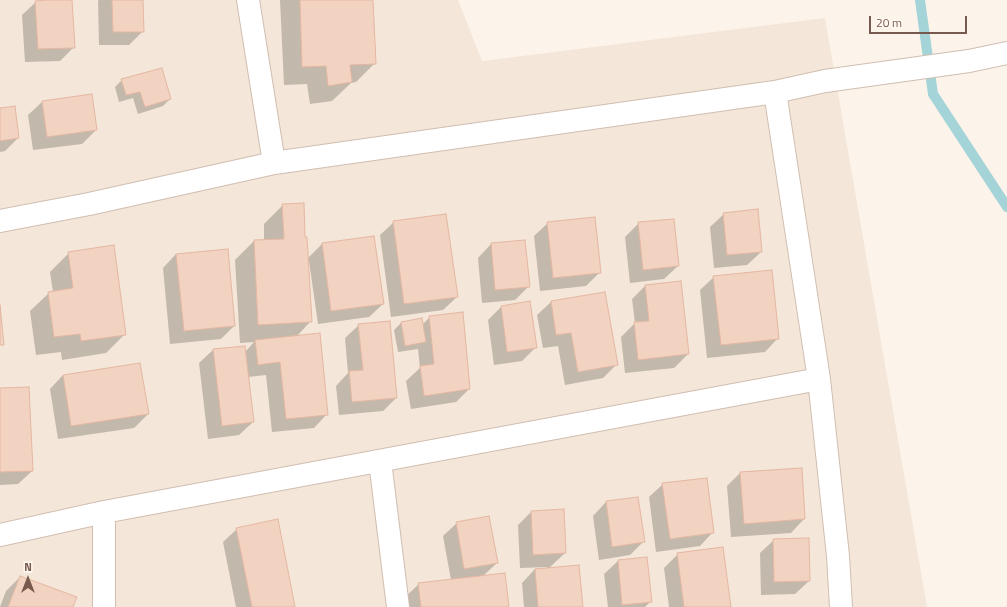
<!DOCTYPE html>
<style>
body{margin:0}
#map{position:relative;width:1007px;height:607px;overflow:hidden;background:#fcf4ea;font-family:"Titillium Web",sans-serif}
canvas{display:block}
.north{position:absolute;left:8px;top:559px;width:40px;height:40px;-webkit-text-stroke:3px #fff8f0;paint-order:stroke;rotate:0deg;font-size:11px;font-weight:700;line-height:16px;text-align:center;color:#775a4d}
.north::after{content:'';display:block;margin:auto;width:14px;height:18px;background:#775a4d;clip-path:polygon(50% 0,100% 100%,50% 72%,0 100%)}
.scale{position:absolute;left:869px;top:16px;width:98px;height:18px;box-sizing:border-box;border:2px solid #775a4d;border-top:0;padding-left:5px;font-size:12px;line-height:14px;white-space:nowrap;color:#775a4d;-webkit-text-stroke:3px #fff8f0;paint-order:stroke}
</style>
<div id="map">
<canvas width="1007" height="607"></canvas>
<div class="north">N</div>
<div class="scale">20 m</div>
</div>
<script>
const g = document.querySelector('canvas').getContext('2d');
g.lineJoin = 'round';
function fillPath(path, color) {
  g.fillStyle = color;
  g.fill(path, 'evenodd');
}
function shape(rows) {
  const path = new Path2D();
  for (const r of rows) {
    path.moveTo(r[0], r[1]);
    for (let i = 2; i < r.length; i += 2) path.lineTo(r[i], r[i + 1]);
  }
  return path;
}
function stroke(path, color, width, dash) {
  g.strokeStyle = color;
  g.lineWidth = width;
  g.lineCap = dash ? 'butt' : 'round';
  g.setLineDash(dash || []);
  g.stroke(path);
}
const residential = shape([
 [0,0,458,0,482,61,825,18,927,607,0,607]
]);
const shadow = shape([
 [64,0,71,0,74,47,60,61,25,62,22,15,36,2],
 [99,0,142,0,143,31,129,45,99,45,98,1],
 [280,0,372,0,375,63,356,82,351,83,332,101,310,104,307,84,284,85],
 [122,80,170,99,163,106,138,114,133,98,119,102,115,87],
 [91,96,96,130,82,144,33,150,28,115,42,102],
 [0,109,18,138,5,151,0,152],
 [283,205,307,259,322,244,374,237,383,304,369,317,318,324,309,261,307,261,311,321,296,337,327,414,314,428,272,432,266,375,248,377,253,422,239,435,208,439,199,363,213,350,244,347,245,352,254,342,240,343,235,260,254,241,264,241,264,224],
 [724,214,761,252,747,265,714,268,710,227],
 [394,222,457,297,443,310,391,317,380,235],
 [548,223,600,272,586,286,540,291,534,236],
 [639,223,678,266,664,279,630,283,625,237],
 [491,244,529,286,515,300,482,303,478,258],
 [69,253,125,334,106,353,62,360,61,352,36,355,30,311,49,293,53,292,50,272],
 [176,254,234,326,221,339,170,344,163,268],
 [714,277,778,338,765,352,707,358,700,290],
 [645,286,688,354,674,368,625,373,621,337,635,323,632,299],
 [604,293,616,365,603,378,565,385,558,346,543,348,537,315,551,302],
 [501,307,536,347,522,361,494,365,488,320],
 [430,317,469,389,456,402,411,409,406,381,420,368,418,349,398,352,394,330,401,323,422,325],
 [359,325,396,398,383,411,339,415,336,386,348,373,345,338],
 [63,375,148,414,134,428,58,439,50,389],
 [0,389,32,471,18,484,0,485],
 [801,469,804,519,791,533,731,537,727,486,741,472],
 [663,484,713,532,700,546,656,552,649,497],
 [606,502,644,541,630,555,599,560,593,516],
 [531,512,565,553,549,568,582,607,524,607,522,583,535,569,547,568,547,567,520,568,518,525],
 [457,523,497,563,483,576,508,607,400,607,400,602,419,584,451,580,443,536],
 [237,529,294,607,236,607,223,542],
 [774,540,809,581,795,594,761,595,760,553],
 [678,554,730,607,669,607,664,568],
 [646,558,651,601,645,607,608,607,604,574,618,561],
 [20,577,72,607,0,607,6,591]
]);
const stream = shape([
 [920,0,933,94,1007,207]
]);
const building = shape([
 [47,0,72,0,75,48,38,49,35,1,47,0],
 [112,0,143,0,144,32,113,32,112,0],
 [300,0,373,0,376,64,350,65,352,82,328,86,326,66,302,67,300,0],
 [162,68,171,99,145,107,140,92,126,95,121,79,162,68],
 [92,94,97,130,47,137,42,101,92,94],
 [15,106,19,138,0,141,0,108,15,106],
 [304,203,305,237,307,237,312,322,258,325,254,240,284,239,282,204,304,203],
 [758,209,762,252,727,255,723,213,758,209],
 [446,214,458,297,404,304,393,221,446,214],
 [595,217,601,273,553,278,547,222,595,217],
 [674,219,679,266,643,270,638,222,674,219],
 [374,236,384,304,331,311,322,243,374,236],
 [525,240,530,287,495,290,491,243,525,240],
 [114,245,126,335,81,341,80,334,54,337,48,292,73,288,68,252,114,245],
 [228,249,235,326,184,331,176,254,228,249],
 [772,270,779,339,721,345,713,276,772,270],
 [681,281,689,354,638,360,634,322,649,321,645,285,681,281],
 [605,292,618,365,578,372,571,333,556,335,551,301,605,292],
 [530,301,537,348,507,352,501,306,530,301],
 [0,305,4,345,0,345,0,305],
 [463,312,470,389,424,396,420,366,434,364,429,316,463,312],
 [422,318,426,342,405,346,401,322,422,318],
 [390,321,397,398,352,402,349,371,363,370,358,324,390,321],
 [320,333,328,415,286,419,280,362,258,365,255,340,320,333],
 [245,346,254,422,222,426,213,349,245,346],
 [140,363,149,414,71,426,63,375,140,363],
 [29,387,33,471,0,472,0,388,29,387],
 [802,468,805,519,744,524,740,472,802,468],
 [707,478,714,533,670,539,662,483,707,478],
 [638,497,645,542,612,547,606,501,638,497],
 [564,509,566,553,533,555,531,511,564,509],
 [489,516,498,563,464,569,456,522,489,516],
 [278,519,295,607,252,607,236,528,278,519],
 [809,538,810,581,774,582,773,539,809,538],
 [723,547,731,607,684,607,677,553,723,547],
 [647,557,652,602,622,605,618,560,647,557],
 [579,565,583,607,538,607,535,569,579,565],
 [505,573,509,607,421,607,418,583,505,573],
 [20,576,77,597,73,607,8,607,20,576]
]);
const minor = shape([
 [248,0,274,163],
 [775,92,819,379,838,556,841,607],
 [0,221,89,204,274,163,775,92,825,81,969,61,1007,53],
 [380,461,398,607],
 [0,535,104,512,819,379],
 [104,607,104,512]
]);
fillPath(residential, '#f4e6d8');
fillPath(shadow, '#0003');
stroke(stream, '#a4d3d8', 10);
fillPath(building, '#f2d2c1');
stroke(building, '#e4b8a2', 1);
stroke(minor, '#d1beb1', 24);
stroke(minor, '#fff', 22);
</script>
